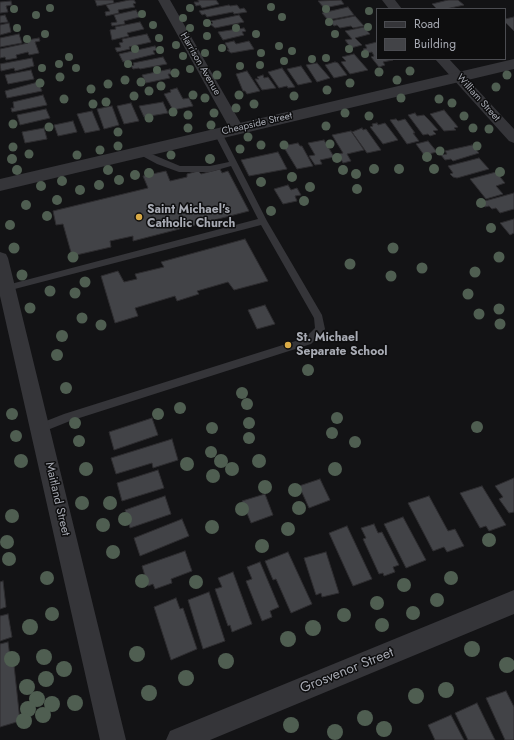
<!DOCTYPE html>
<style>
body{margin:0}
#map{position:relative;width:514px;height:740px;overflow:hidden;background:#131315;font-family:Jost,sans-serif}
canvas{display:block}
.legend{position:absolute;left:376px;top:8px;width:130px;height:52px;box-sizing:border-box;background:#0e0e0f;border:1px solid #4b4c51;margin:0;padding:5px 7px;list-style:none;font-size:12px;color:#a7aab3}
.legend li{display:flex;align-items:center;gap:8px;height:20px}
.legend b{width:20px;border:1px solid #4b4c51}
</style>
<div id="map">
<canvas width="514" height="740"></canvas>
<ul class="legend">
<li><b style="height:5px;background:#353539"></b>Road</li>
<li><b style="height:11px;background:#424347"></b>Building</li>
</ul>
</div>
<script>
const g = document.querySelector('canvas').getContext('2d');
g.lineJoin = 'round';
function fillPath(path, color) {
  g.fillStyle = color;
  g.fill(path, 'evenodd');
}
function shape(rows) {
  const path = new Path2D();
  for (const r of rows) {
    path.moveTo(r[0], r[1]);
    for (let i = 2; i < r.length; i += 2) path.lineTo(r[i], r[i + 1]);
  }
  return path;
}
function stroke(path, color, width, dash) {
  g.strokeStyle = color;
  g.lineWidth = width;
  g.lineCap = dash ? 'butt' : 'round';
  g.setLineDash(dash || []);
  g.stroke(path);
}
function write(font, color, halo, rows, align = 'center') {
  g.font = font + ' Jost,sans-serif';
  g.lineWidth = 3;
  g.setLineDash([]);
  g.textBaseline = 'middle';
  g.strokeStyle = halo;
  g.fillStyle = color;
  for (const [text, x, y, turn = 0] of rows) {
    g.save();
    g.translate(x, y);
    g.rotate((+turn || 0) * Math.PI / 180);
    g.textAlign = isNaN(turn) ? turn : align;
    if (halo) g.strokeText(text, 0, 0);
    g.fillText(text, 0, 0);
    g.restore();
  }
}
const building = shape([
 [95,0,113,0,114,3,97,6,95,0],
 [129,0,134,0,136,3,133,4,135,7,118,10,119,13,106,16,105,12,110,11,106,5,129,0],
 [198,0,216,0,219,4,202,8,200,5,196,6,194,2,199,2,198,0],
 [341,0,344,4,324,8,318,1,341,0],
 [448,0,458,0,464,5,446,9,437,9,432,4,448,0],
 [11,1,12,5,6,6,8,12,0,13,0,2,11,1],
 [229,5,230,6,237,5,240,9,244,8,247,12,234,14,233,12,207,17,205,14,202,15,199,11,229,5],
 [348,7,354,15,328,20,322,13,348,7],
 [136,10,140,17,124,21,125,24,112,26,111,23,117,22,114,15,136,10],
 [5,15,8,22,0,23,0,16,5,15],
 [239,15,244,22,215,28,210,24,213,23,211,21,239,15],
 [355,16,364,26,353,28,351,26,340,28,337,25,334,26,330,21,355,16],
 [514,17,514,31,505,22,505,19,514,17],
 [140,22,144,29,127,33,129,36,112,40,110,30,116,29,115,27,140,22],
 [9,23,11,32,0,35,0,25,9,23],
 [364,27,370,34,355,38,362,45,351,48,345,40,352,39,345,31,364,27],
 [244,28,246,31,242,32,244,35,223,40,218,32,244,28],
 [19,34,22,43,0,47,0,38,19,34],
 [147,34,151,42,129,47,130,49,117,52,115,48,121,47,119,43,123,42,122,39,147,34],
 [39,38,40,41,35,42,39,53,29,55,28,52,16,55,17,58,6,60,5,57,0,58,0,49,28,43,27,40,39,38],
 [234,41,236,44,249,41,254,49,231,53,227,50,229,50,225,43,234,41],
 [377,42,377,59,393,60,383,62,385,65,379,67,371,57,374,56,372,52,367,53,363,49,367,48,365,45,377,42],
 [155,46,157,50,153,51,155,54,123,62,119,54,155,46],
 [354,54,368,70,350,74,341,62,346,61,342,57,354,54],
 [163,57,167,64,140,69,139,68,133,69,131,66,134,65,133,63,163,57],
 [32,58,34,66,15,71,14,68,1,71,0,64,32,58],
 [335,62,338,63,347,75,334,78,325,65,335,62],
 [317,63,330,78,317,82,306,65,317,63],
 [301,66,312,82,298,85,287,69,301,66],
 [282,68,295,87,288,88,287,86,279,88,268,72,282,68],
 [170,69,172,74,168,74,170,78,146,83,142,75,170,69],
 [31,70,34,79,8,84,5,75,31,70],
 [247,71,260,91,247,94,245,91,243,91,236,74,247,71],
 [263,75,264,78,268,77,276,88,262,90,255,79,259,79,257,77,263,75],
 [38,82,42,91,7,98,5,91,38,82],
 [177,88,183,99,189,98,193,106,173,110,164,94,171,92,170,90,177,88],
 [43,95,47,105,12,112,11,108,14,108,13,102,43,95],
 [163,102,168,113,144,117,139,106,163,102],
 [131,103,139,121,124,124,117,106,131,103],
 [112,106,119,125,104,129,97,109,112,106],
 [46,109,50,118,20,125,17,115,46,109],
 [444,110,458,127,454,128,456,130,444,131,430,114,444,110],
 [92,111,100,130,85,133,77,114,92,111],
 [415,113,417,116,424,115,429,120,438,130,433,131,436,134,430,136,428,134,423,135,408,115,415,113],
 [396,119,398,121,405,119,415,133,413,133,419,141,407,144,390,120,396,119],
 [73,121,77,132,58,136,54,125,73,121],
 [377,123,378,125,385,123,398,140,383,144,370,127,373,126,372,124,377,123],
 [44,128,47,139,25,143,22,132,44,128],
 [362,128,363,130,366,129,381,150,367,153,352,132,362,128],
 [351,131,364,150,347,154,351,161,343,163,338,154,343,153,332,135,351,131],
 [324,140,334,157,320,160,322,164,315,165,309,156,315,155,308,143,324,140],
 [428,141,437,152,424,155,416,144,428,141],
 [298,143,300,146,302,146,313,166,297,169,283,146,298,143],
 [472,145,479,153,453,161,451,159,445,160,441,155,447,154,445,151,472,145],
 [278,152,287,169,249,176,241,160,278,152],
 [479,158,489,169,457,178,453,177,450,174,453,173,448,166,479,158],
 [220,169,222,173,228,171,249,211,133,241,133,236,110,241,111,247,72,256,63,224,56,225,53,211,148,188,143,176,166,171,170,181,187,177,187,174,198,171,201,174,220,169],
 [496,172,505,183,496,186,503,194,486,199,470,179,496,172],
 [288,185,291,190,297,188,301,195,295,196,297,201,283,204,274,189,288,185],
 [514,193,514,209,500,213,496,208,492,209,489,206,485,207,481,202,514,193],
 [514,219,514,233,510,235,500,223,514,219],
 [245,239,268,281,234,290,228,282,197,291,199,294,177,301,175,296,135,308,138,316,115,323,101,276,118,271,124,282,137,279,135,274,164,267,161,262,245,239],
 [265,305,275,324,257,329,248,310,265,305],
 [152,418,158,435,114,450,109,432,152,418],
 [172,439,178,460,153,468,152,463,116,474,111,458,172,439],
 [158,470,164,488,122,501,117,483,158,470],
 [514,478,514,512,509,513,499,499,503,497,495,486,514,478],
 [320,479,330,500,309,508,299,486,320,479],
 [482,486,506,525,489,531,486,526,480,528,460,493,482,486],
 [265,494,273,515,251,523,242,501,265,494],
 [165,496,171,514,130,528,125,510,165,496],
 [429,496,448,531,455,529,464,546,447,552,444,547,433,551,408,503,429,496],
 [403,517,426,560,406,568,384,524,403,517],
 [182,519,189,536,140,556,134,538,182,519],
 [374,524,378,533,382,532,399,565,393,567,395,572,384,576,383,573,379,574,363,539,366,538,361,528,374,524],
 [347,526,372,579,353,586,329,533,347,526],
 [185,551,192,571,171,579,172,583,155,589,153,584,148,586,142,566,185,551],
 [288,552,312,604,291,613,276,579,273,580,265,561,288,552],
 [326,552,339,593,322,597,321,593,316,595,304,558,326,552],
 [260,562,279,607,270,611,272,617,262,621,246,581,252,579,247,567,260,562],
 [233,572,252,624,232,632,230,625,228,626,215,589,222,587,218,578,233,572],
 [3,581,6,607,0,609,0,582,3,581],
 [209,592,225,641,203,649,188,600,209,592],
 [176,598,180,609,183,608,197,649,171,660,154,607,176,598],
 [8,614,12,637,0,641,0,616,8,614],
 [8,642,11,665,14,665,20,721,0,727,0,644,8,642],
 [506,691,514,707,514,740,505,740,486,698,506,691],
 [477,703,495,740,468,740,455,713,477,703],
 [451,715,464,740,435,740,428,725,451,715]
]);
const service = shape([
 [215,131,221,131,222,133,267,221,322,315,325,329,323,332,311,344,70,421,40,433,36,431,35,428,36,425,64,414,305,338,315,328,314,318,261,225,7,291,2,288,7,285,258,219,231,166,210,172,179,172,157,164,135,152,139,149,142,150,180,166,210,166,229,162,214,133,215,131]
]);
const minor = shape([
 [158,0,170,0,244,129,242,132,237,134,232,132,230,129,158,0],
 [382,0,395,0,402,9,389,9,382,0],
 [435,59,449,59,514,129,514,143,509,141,435,59],
 [0,252,6,254,8,258,126,740,100,740,0,296,0,252],
 [514,590,514,614,210,740,166,740,170,731,514,590]
]);
const tertiary = shape([
 [514,59,514,69,0,191,0,179,514,59]
]);
const trees = [
 [271,7,4],
 [50,8,4],
 [190,8,4],
 [14,9,4],
 [326,9,4],
 [369,11,4],
 [142,14,4],
 [36,15,4],
 [282,17,4],
 [183,18,4],
 [329,22,4],
 [207,23,4],
 [153,25,4],
 [368,27,4],
 [17,28,4],
 [190,28,4],
 [236,28,4],
 [45,34,4],
 [256,34,4],
 [335,34,4],
 [207,36,4],
 [159,38,4],
 [27,39,4],
 [176,45,4],
 [279,46,4],
 [222,48,4],
 [135,49,4],
 [349,49,4],
 [160,50,4],
 [292,51,4],
 [205,53,4],
 [261,53,4],
 [365,54,4],
 [183,56,4],
 [69,57,4],
 [326,58,4],
 [312,59,4],
 [284,61,4],
 [59,64,4],
 [128,64,4],
 [260,65,4],
 [240,66,4],
 [42,68,4],
 [76,68,4],
 [190,69,4],
 [157,70,4],
 [410,71,4.5],
 [379,72,4.5],
 [175,73,4.5],
 [217,75,4.5],
 [507,75,4.5],
 [60,77,4.5],
 [125,80,4.5],
 [397,80,4.5],
 [141,82,4.5],
 [40,83,4.5],
 [350,83,4.5],
 [108,84,4.5],
 [161,86,4.5],
 [496,87,4.5],
 [91,89,4.5],
 [327,90,4.5],
 [149,91,4.5],
 [193,95,4.5],
 [239,95,4.5],
 [134,96,4.5],
 [294,96,4.5],
 [205,98,4.5],
 [401,98,4.5],
 [64,99,4.5],
 [439,99,4.5],
 [106,102,4.5],
 [452,103,4.5],
 [93,104,4.5],
 [254,104,4.5],
 [236,108,4.5],
 [173,112,4.5],
 [214,113,4.5],
 [345,113,4.5],
 [188,115,4.5],
 [369,116,4.5],
 [464,116,4.5],
 [149,118,4.5],
 [13,124,4.5],
 [211,125,4.5],
 [326,126,4.5],
 [49,127,4.5],
 [188,128,4.5],
 [473,128,4.5],
 [489,129,4.5],
 [118,132,4.5],
 [248,137,4.5],
 [330,144,4.5],
 [261,145,4.5],
 [284,145,4.5],
 [118,146,4.5],
 [477,146,4.5],
 [13,147,4.5],
 [240,149,4.5],
 [100,150,4.5],
 [440,151,4.5],
 [29,154,4.5],
 [77,155,4.5],
 [171,155,4.5],
 [427,157,5],
 [337,158,5],
 [12,159,5],
 [210,159,5],
 [374,169,5],
 [399,169,5],
 [434,169,5],
 [17,170,5],
 [108,170,5],
 [343,170,5],
 [500,172,5],
 [149,173,5],
 [356,174,5],
 [135,175,5],
 [292,177,5],
 [119,180,5],
 [62,181,5],
 [261,182,5],
 [99,185,5],
 [41,186,5],
 [310,187,5],
 [357,189,5],
 [80,190,5],
 [57,200,5],
 [304,201,5],
 [481,203,5],
 [26,205,5],
 [271,211,5],
 [47,216,5],
 [10,225,5],
 [491,228,5],
 [14,248,5.5],
 [393,248,5.5],
 [73,257,5.5],
 [499,257,5.5],
 [350,264,5.5],
 [422,268,5.5],
 [475,272,5.5],
 [22,275,5.5],
 [391,276,5.5],
 [85,282,5.5],
 [50,291,5.5],
 [75,293,5.5],
 [468,294,5.5],
 [30,308,5.5],
 [499,309,5.5],
 [479,314,5.5],
 [82,318,5.5],
 [500,324,5.5],
 [101,325,5.5],
 [62,336,6],
 [57,355,6],
 [308,370,6],
 [66,388,6],
 [242,393,6],
 [247,404,6],
 [180,408,6],
 [12,414,6],
 [158,414,6],
 [337,418,6],
 [75,423,6],
 [249,423,6],
 [477,427,6],
 [212,428,6],
 [332,433,6],
 [16,436,6],
 [249,438,6],
 [79,441,6],
 [355,442,6],
 [211,452,6],
 [21,461,7],
 [221,461,7],
 [259,461,7],
 [187,464,7],
 [86,469,7],
 [232,469,7],
 [335,469,7],
 [213,476,7],
 [265,487,7],
 [295,490,7],
 [82,503,7],
 [110,503,7],
 [299,508,7],
 [242,509,7],
 [12,516,7],
 [125,519,7],
 [103,525,7],
 [212,527,7],
 [288,529,7],
 [489,540,7],
 [7,542,7],
 [262,546,7],
 [113,552,7],
 [9,559,7],
 [47,578,7],
 [451,578,7],
 [142,581,7],
 [196,582,7],
 [404,585,7],
 [437,600,7],
 [377,603,7],
 [413,613,7],
 [52,614,7],
 [344,615,7],
 [382,625,7],
 [30,627,8],
 [313,628,8],
 [288,639,8],
 [472,649,8],
 [137,654,8],
 [44,657,8],
 [12,659,8],
 [226,661,8],
 [507,665,8],
 [64,669,8],
 [186,678,8],
 [46,679,8],
 [27,687,8],
 [446,690,8],
 [149,693,8],
 [416,696,8],
 [37,699,8],
 [75,703,8],
 [52,704,8],
 [28,709,8],
 [43,715,8],
 [365,718,8],
 [24,721,8],
 [291,725,8],
 [384,729,8],
 [335,732,8]
];
const markers = [
 [139,217,4,"#d9aa46"],
 [288,345,4,"#d9aa46"]
];
const farStreetnames = [
 ["Harrison Avenue",200,64,60],
 ["William Street",478,98,48],
 ["Cheapside Street",257,124,-13]
];
const poiNames = [
 ["Saint Michael's",147,210],
 ["Catholic Church",147,224],
 ["St. Michael",296,338],
 ["Separate School",296,352]
];
const streetNames = [
 ["Maitland Street",57,499,77]
];
const nearStreetnames = [
 ["Grosvenor Street",347,671,-22]
];
fillPath(building, '#424347');
stroke(building, '#2e2d30', 1);
fillPath(service, '#353539');
fillPath(minor, '#353539');
fillPath(tertiary, '#353539');
g.fillStyle = '#4f5e51';
for (const [x, y, r] of trees) {
  g.beginPath();
  g.arc(x, y, r, 0, 2 * Math.PI);
  g.fill();
}
for (const [x, y, r, color] of markers) {
  const dot = new Path2D();
  dot.arc(x, y, r, 0, 2 * Math.PI);
  g.fillStyle = color;
  g.fill(dot);
  stroke(dot, '#0e0e0f', 1.5);
}
write('10px', '#a7aab3', '#0e0e0f', farStreetnames);
write('bold 12px', '#a7aab3', '#0e0e0f', poiNames, 'left');
write('12px', '#a7aab3', '#0e0e0f', streetNames);
write('14px', '#a7aab3', '#0e0e0f', nearStreetnames);
</script>
